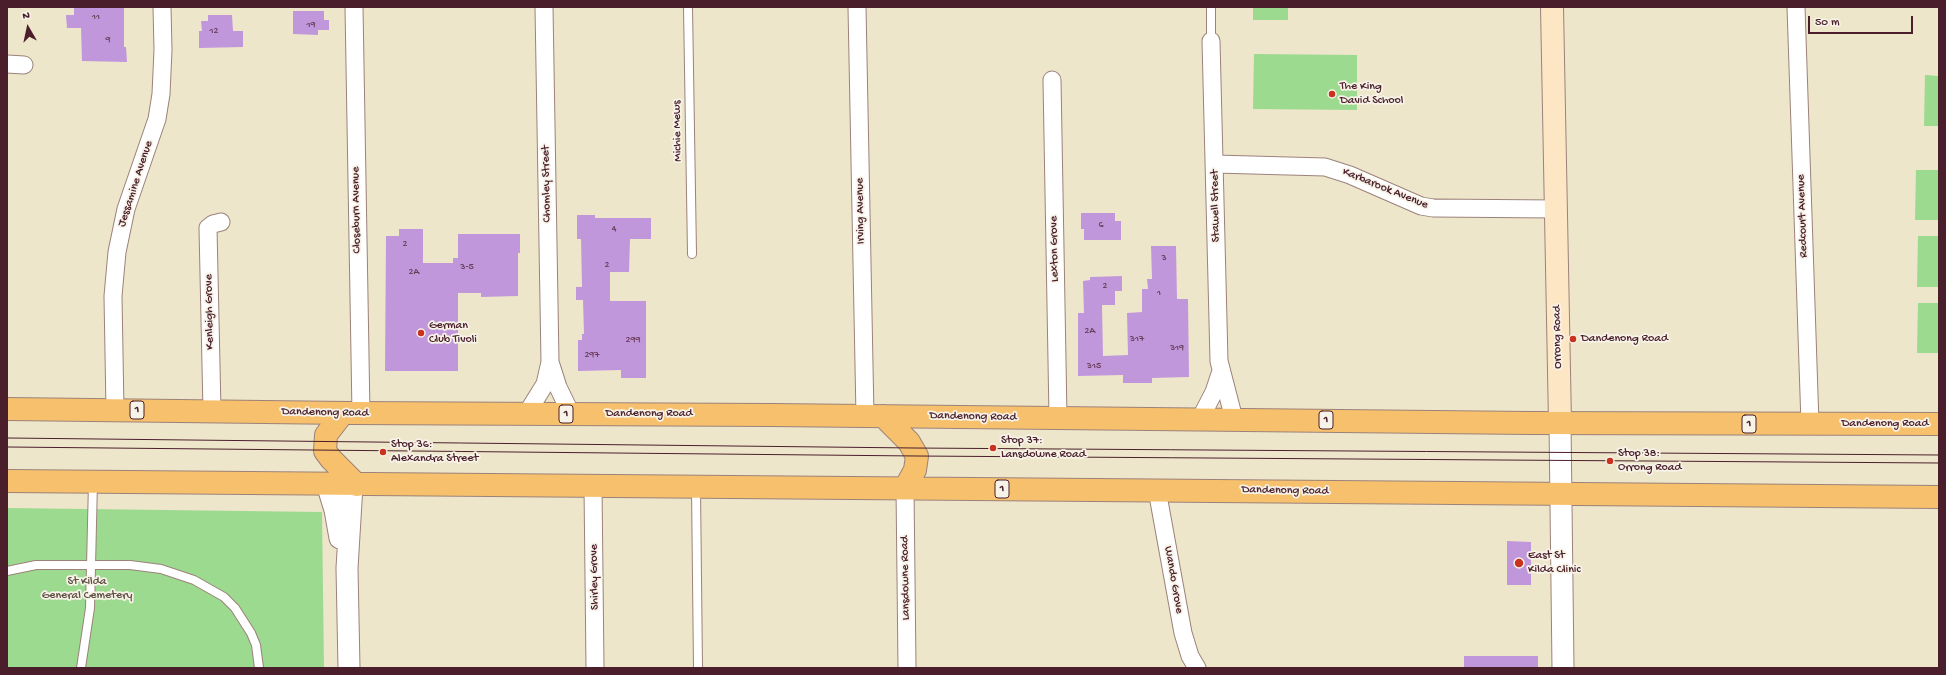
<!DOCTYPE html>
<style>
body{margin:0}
#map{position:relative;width:1946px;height:675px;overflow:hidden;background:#ede6ca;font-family:"Gochi Hand",sans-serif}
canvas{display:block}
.frame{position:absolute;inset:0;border:8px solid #4a1f2b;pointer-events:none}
.north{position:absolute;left:8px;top:8px;width:40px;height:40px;-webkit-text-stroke:3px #f7f3e8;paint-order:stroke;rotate:351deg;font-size:11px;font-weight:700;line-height:16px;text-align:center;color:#4a1f2b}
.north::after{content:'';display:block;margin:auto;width:14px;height:18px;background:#4a1f2b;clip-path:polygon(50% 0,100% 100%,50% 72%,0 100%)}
.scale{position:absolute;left:1808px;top:16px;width:105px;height:18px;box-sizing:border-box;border:2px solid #4a1f2b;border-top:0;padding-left:5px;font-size:12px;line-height:14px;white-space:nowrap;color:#4a1f2b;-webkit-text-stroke:3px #f7f3e8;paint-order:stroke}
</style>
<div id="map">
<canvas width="1946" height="675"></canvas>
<div class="frame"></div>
<div class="north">N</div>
<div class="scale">50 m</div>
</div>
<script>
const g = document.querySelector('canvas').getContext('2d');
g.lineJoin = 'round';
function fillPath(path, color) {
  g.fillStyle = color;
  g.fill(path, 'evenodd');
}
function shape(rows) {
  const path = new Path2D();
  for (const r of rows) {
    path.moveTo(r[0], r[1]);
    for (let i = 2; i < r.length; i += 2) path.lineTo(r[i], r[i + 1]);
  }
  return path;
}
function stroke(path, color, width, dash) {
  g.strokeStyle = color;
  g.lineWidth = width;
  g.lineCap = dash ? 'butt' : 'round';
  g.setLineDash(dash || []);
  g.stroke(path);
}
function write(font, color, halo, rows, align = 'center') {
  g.font = font + ' "Gochi Hand",sans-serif';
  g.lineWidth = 3.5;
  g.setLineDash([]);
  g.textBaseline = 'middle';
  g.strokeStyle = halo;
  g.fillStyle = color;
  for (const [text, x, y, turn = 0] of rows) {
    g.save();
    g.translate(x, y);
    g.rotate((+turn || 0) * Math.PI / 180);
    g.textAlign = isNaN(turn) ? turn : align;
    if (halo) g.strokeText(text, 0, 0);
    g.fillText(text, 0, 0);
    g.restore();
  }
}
const green = shape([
 [1253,7,1288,7,1288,20,1253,20],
 [1254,54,1357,55,1357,110,1253,109],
 [1925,75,1939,76,1939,126,1924,126],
 [1916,170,1939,170,1938,220,1915,220],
 [1918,236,1939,236,1939,287,1917,287],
 [1918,303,1939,303,1939,353,1917,353],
 [7,508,322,512,324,668,7,668]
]);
const building = shape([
 [74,7,124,7,124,47,126,47,127,62,82,61,81,28,67,28,66,15,74,15],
 [293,11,324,11,324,20,329,20,329,30,318,30,318,35,293,34],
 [208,15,232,15,233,31,243,31,243,47,199,48,199,31,202,31,201,21,208,21],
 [1081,213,1115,213,1115,221,1121,221,1121,240,1084,240,1084,229,1081,229],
 [577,215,595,215,595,218,651,218,651,239,630,239,629,272,610,272,610,301,646,301,646,378,621,378,621,370,578,371,578,340,582,340,582,334,584,334,583,300,576,300,576,287,582,287,581,239,577,239],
 [399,229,423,229,423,263,453,263,453,258,458,258,458,234,520,234,520,253,518,253,518,296,481,297,481,293,458,293,458,371,385,371,386,236,399,236],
 [1151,246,1176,246,1177,299,1188,299,1189,377,1152,378,1152,383,1123,383,1123,375,1078,376,1078,313,1084,313,1083,281,1090,280,1090,277,1122,276,1122,291,1115,291,1115,305,1102,305,1103,356,1128,355,1127,313,1142,312,1142,289,1148,289,1147,279,1152,279],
 [1507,541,1531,542,1531,585,1507,585],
 [1464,656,1538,656,1538,668,1464,668]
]);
const service = shape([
 [688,7,692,254],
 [1211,7,1211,41],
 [696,488,698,668],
 [7,571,36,565,130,565,161,569,194,580,224,597,235,608,251,633,256,645,259,668],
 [81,668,90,608,93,482]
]);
const minor = shape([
 [354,7,361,413],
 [857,7,865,416],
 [1796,7,1810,424],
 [1211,41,1219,361,1234,419],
 [7,64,24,65],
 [1052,80,1058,417],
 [1215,164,1325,167,1350,175,1421,206,1433,208,1556,209],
 [550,362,558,387,571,414],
 [115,410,113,296,117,252,126,209,157,119,161,94,163,50,162,7],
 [212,411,208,228,213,224,221,222],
 [527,413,545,384,550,362,544,7],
 [1200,419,1214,392,1221,371],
 [593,486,595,668],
 [905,488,907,668],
 [1157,490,1183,633,1190,656,1197,668]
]);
const tertiary = shape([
 [1560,423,1563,668],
 [327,484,335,510,340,538],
 [349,668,347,568,352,485]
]);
const secondary = shape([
 [1552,7,1560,423]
]);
const trunk = shape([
 [7,409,349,413,771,415,1529,423,1939,424],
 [343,413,326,435,325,451,331,459,357,485],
 [883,416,909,442,917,456,915,470,905,488],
 [7,481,1939,497]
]);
const tram = shape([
 [7,438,914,448,1939,455],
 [7,447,917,456,1939,463]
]);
const markers = [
 [1332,94,4,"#c8321e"],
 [421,333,4,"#c8321e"],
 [1573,339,4,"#c8321e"],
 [993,448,4,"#c8321e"],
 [383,452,4,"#c8321e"],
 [1610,461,4,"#c8321e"],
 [1519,563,5,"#c8321e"]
];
const numberNames = [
 ["11",96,17],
 ["19",311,25],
 ["12",214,31],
 ["9",108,40],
 ["6",1101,225],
 ["4",614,229],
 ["2",405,244],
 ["3",1164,258],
 ["2",607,265],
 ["3-5",467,267],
 ["2A",414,272],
 ["2",1105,286],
 ["1",1159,293],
 ["2A",1090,331],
 ["317",1137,339],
 ["299",633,340],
 ["319",1177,348],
 ["297",592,355],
 ["315",1094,366]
];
const shields = [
 [137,410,14],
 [566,414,14],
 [1326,420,14],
 [1749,424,14],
 [1002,489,14]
];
const shieldNames = [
 ["1",137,410],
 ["1",566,414],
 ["1",1326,420],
 ["1",1749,424],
 ["1",1002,489]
];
const poiNames = [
 ["The King",1340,87],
 ["David School",1340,101],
 ["German",429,326],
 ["Club Tivoli",429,340],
 ["Dandenong Road",1581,339],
 ["Stop 37:",1001,441],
 ["Lansdowne Road",1001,455],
 ["Stop 36:",391,445],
 ["Alexandra Street",391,459],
 ["Stop 38:",1618,454],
 ["Orrong Road",1618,468],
 ["East St",1528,556],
 ["Kilda Clinic",1528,570]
];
const streetNames = [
 ["Michie Mews",678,131,-91],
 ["Jessamine Avenue",136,184,-72],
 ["Chomley Street",547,184,-91],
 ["Karbarook Avenue",1385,189,22],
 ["Stawell Street",1216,206,-91],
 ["Closeburn Avenue",357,210,-91],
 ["Irving Avenue",861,211,-91],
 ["Redcourt Avenue",1803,216,-92],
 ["Lexton Grove",1055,249,-91],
 ["Kenleigh Grove",210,312,-91],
 ["Orrong Road",1558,337,-91],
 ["Dandenong Road",325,413,1],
 ["Dandenong Road",649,414],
 ["Dandenong Road",973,417,1],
 ["Dandenong Road",1885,424],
 ["Dandenong Road",1285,491,1],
 ["Shirley Grove",595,577,-91],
 ["Lansdowne Road",906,578,-91],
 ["Wando Grove",1173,580,80]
];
const parkNames = [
 ["St Kilda",87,582],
 ["General Cemetery",87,596]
];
fillPath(green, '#9cda90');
fillPath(building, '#c197dc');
stroke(service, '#9c827a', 10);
stroke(minor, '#9c827a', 19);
stroke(tertiary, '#9c827a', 23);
stroke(secondary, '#9c827a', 24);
stroke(trunk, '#9c827a', 24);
stroke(service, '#fff', 8);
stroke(minor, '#fff', 17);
stroke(tertiary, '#fff', 21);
stroke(secondary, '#fce6c4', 22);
stroke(trunk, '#f7c06c', 22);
stroke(tram, '#4a1f2b', 1);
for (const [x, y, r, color] of markers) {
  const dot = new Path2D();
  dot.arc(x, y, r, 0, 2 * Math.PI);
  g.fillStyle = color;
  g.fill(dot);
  stroke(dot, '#f7f3e8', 1.5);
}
write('10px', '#683d57', null, numberNames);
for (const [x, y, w] of shields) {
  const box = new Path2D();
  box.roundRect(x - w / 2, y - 9, w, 18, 3);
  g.fillStyle = '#f7f3e8';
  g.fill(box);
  stroke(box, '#4a1f2b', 1);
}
write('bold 11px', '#4a1f2b', null, shieldNames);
write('12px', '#4a1f2b', '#f7f3e8', poiNames, 'left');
write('12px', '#4a1f2b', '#f7f3e8', streetNames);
write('12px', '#5e4e44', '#f7f3e8', parkNames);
</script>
